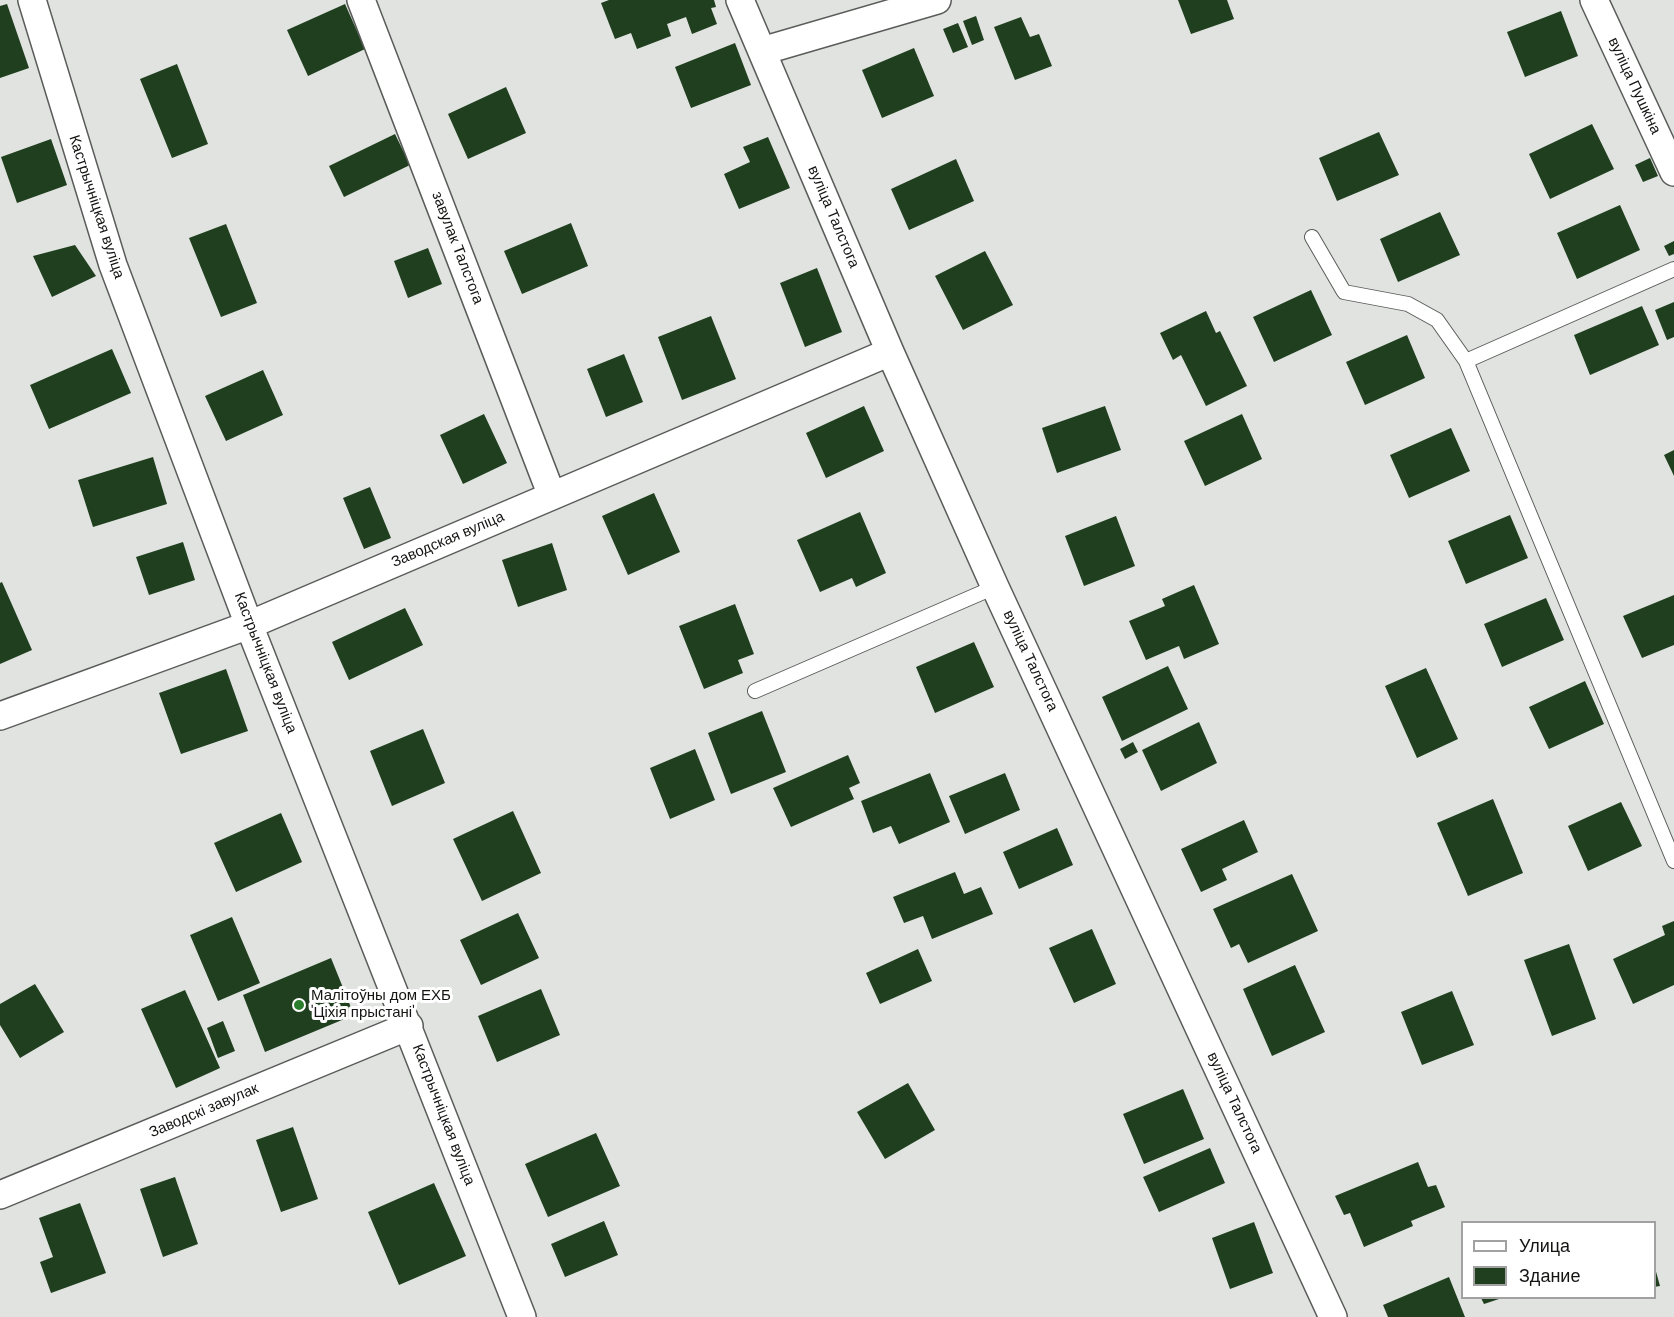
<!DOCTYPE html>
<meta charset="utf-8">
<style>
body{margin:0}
#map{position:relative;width:1674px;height:1317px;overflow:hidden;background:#e0e3e0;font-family:"DM Sans",sans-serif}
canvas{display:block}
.legend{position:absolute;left:1461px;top:1221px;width:195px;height:78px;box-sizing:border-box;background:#fff;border:2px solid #a1a1a1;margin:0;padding:8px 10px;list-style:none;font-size:18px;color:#141513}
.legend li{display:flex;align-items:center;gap:12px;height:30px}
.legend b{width:30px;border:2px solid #a1a1a1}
</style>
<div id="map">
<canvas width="1674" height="1317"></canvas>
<ul class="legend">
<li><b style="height:8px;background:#fff"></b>Улица</li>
<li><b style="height:16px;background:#1f3f1e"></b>Здание</li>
</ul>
</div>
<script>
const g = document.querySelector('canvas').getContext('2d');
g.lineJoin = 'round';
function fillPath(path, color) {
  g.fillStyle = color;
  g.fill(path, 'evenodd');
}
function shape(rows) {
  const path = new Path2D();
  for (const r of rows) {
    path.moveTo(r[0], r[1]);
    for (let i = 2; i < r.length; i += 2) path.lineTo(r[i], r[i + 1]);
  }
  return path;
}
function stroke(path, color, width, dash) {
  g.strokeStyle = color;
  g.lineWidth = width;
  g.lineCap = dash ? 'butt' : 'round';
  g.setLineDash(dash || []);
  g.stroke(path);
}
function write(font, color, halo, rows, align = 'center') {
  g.font = font + ' "DM Sans",sans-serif';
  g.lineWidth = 6;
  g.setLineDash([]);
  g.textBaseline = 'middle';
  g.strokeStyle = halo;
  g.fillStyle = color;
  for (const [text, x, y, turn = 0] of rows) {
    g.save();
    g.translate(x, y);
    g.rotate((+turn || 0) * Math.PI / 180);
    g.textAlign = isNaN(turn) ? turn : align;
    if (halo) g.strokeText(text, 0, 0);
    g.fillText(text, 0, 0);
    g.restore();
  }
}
const building = shape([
 [609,0,714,0,716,7,711,8,717,24,692,34,686,17,667,24,671,36,637,49,631,33,615,39,601,3],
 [1178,0,1227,0,1234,19,1191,34],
 [7,4,29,68,0,78,0,6],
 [345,4,365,49,308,76,287,30],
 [1561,11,1578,56,1525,77,1507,32],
 [976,16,984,40,972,45,963,21],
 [1021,17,1030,37,1039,34,1052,66,1015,80,994,27],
 [958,23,968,47,953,53,943,29],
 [735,43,751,85,691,108,675,67],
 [914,48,934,96,882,118,862,70],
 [177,64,208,144,172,158,140,79],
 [506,87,526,133,468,159,448,114],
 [1592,124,1614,169,1550,199,1529,154],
 [1379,132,1399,175,1337,201,1319,158],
 [395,134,410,165,344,197,329,166],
 [768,137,790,188,739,209,724,174,750,162,743,147],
 [51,139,67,185,17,203,1,157],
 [1650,158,1658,176,1643,182,1635,165],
 [956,159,974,201,909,230,891,189],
 [1620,205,1640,250,1577,279,1557,233],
 [1440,212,1460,255,1398,282,1380,239],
 [571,223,588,266,522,294,504,251],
 [226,224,257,303,221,317,189,238],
 [1674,241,1674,254,1669,256,1664,246],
 [75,245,96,276,52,297,33,256],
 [428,248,442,284,408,298,394,261],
 [985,251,1013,305,963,330,935,276],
 [817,268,842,332,805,347,780,283],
 [1311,290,1332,335,1274,362,1253,317],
 [1674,302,1674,337,1667,340,1655,310],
 [1642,306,1659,345,1590,375,1574,335],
 [1206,311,1216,333,1220,331,1247,386,1206,406,1181,355,1173,360,1160,333],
 [711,316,736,379,682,400,658,337],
 [1407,335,1425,378,1365,405,1346,362],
 [112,349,131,393,49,429,30,385],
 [624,354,643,402,606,417,587,369],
 [263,370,283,415,226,441,205,396],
 [864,406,884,451,826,478,806,433],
 [1105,406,1121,450,1057,473,1042,428],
 [484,414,507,463,463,484,440,435],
 [1242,414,1262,459,1205,486,1184,441],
 [1451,428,1470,471,1409,498,1390,455],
 [1674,450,1674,476,1664,455],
 [153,457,167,504,93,527,78,480],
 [370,487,391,538,364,549,343,498],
 [654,493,680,552,628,575,602,516],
 [860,512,886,573,856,587,852,578,820,592,797,540],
 [1510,515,1528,558,1466,584,1448,541],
 [1116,516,1135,566,1084,586,1065,536],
 [183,542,195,580,149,595,136,557],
 [552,543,567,590,518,607,502,560],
 [2,582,32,650,0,664,0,583],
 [1194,585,1219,644,1184,659,1179,646,1146,660,1129,621,1165,606,1162,599],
 [1674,595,1674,645,1642,658,1623,616],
 [1546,598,1564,640,1502,667,1484,624],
 [735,604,754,654,738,660,743,673,704,689,679,626],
 [405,608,423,645,349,680,332,642],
 [974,642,994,687,935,713,916,667],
 [1168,666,1188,709,1122,741,1102,697],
 [1426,668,1458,739,1417,758,1385,686],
 [226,669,248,731,181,754,159,693],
 [1585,681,1604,724,1549,749,1529,707],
 [762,711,786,772,731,794,708,733],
 [1199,722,1217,763,1161,791,1142,750],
 [423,729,445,783,392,806,370,751],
 [1133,742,1138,752,1125,759,1120,749],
 [695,749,715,800,670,819,650,768],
 [848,755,860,783,849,788,854,799,791,827,773,788],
 [930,773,950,822,899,844,891,826,873,833,861,801],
 [1005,773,1020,810,965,834,949,796],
 [1493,799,1523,873,1468,896,1437,823],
 [1621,802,1642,846,1588,871,1568,826],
 [513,811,541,873,482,901,453,839],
 [281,813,302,862,236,892,214,843],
 [1244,820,1258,852,1222,869,1227,880,1201,892,1181,849],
 [1057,828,1073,865,1019,889,1003,852],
 [955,872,964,894,981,887,993,914,932,939,923,916,904,923,893,897],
 [1292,874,1318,931,1248,963,1239,944,1231,948,1213,909],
 [518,913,539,958,481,985,460,940],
 [232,917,260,983,218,1001,190,935],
 [1674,921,1674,985,1633,1004,1613,959,1665,935,1662,926],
 [1092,929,1116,984,1074,1003,1049,948],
 [1569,944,1596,1019,1552,1036,1524,960],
 [918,949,932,981,880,1004,866,973],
 [331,958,354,1015,265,1052,243,995],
 [1295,965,1325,1032,1272,1056,1243,989],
 [35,984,64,1032,20,1058,0,1025,0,1004],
 [541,989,560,1035,497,1062,478,1016],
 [185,990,220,1068,176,1088,141,1009],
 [1452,991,1474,1045,1422,1065,1401,1012],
 [223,1021,235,1051,218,1058,207,1028],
 [908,1083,935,1130,885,1159,857,1112],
 [1183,1089,1204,1139,1144,1164,1123,1114],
 [293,1127,318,1199,281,1212,256,1140],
 [596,1133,620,1186,548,1217,525,1164],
 [1210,1148,1225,1183,1159,1212,1143,1177],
 [1418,1162,1428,1187,1436,1185,1445,1207,1411,1221,1413,1226,1364,1247,1350,1213,1344,1215,1335,1196],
 [175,1177,198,1244,163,1257,140,1189],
 [434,1183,466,1256,399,1285,368,1212],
 [80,1203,106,1273,51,1293,40,1262,53,1257,39,1218],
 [604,1221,618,1255,565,1277,551,1244],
 [1254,1222,1273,1273,1230,1289,1212,1238],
 [1655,1268,1660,1286,1654,1287,1654,1269],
 [1449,1277,1465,1317,1388,1317,1383,1305],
 [1481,1298,1502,1298,1484,1304]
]);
const service = shape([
 [1312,237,1344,292,1408,304,1437,320,1466,361],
 [1674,269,1466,361,1674,861],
 [755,691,995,587]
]);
const minor = shape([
 [32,0,113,265,249,625,522,1317],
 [361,0,552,496],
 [740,0,890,352,995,587,1333,1317],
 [1594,0,1674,172],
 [762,51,937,0],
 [0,716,249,625,890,352],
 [0,1195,409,1026]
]);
const markers = [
 [299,1005,6,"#2a7d2a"]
];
const streetNames = [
 ["вуліца Пушкіна",1634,86,65],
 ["Кастрычніцкая вуліца",96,207,72],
 ["вуліца Талстога",833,217,67],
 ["завулак Талстога",457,248,69],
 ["Заводская вуліца",448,540,-23],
 ["вуліца Талстога",1030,661,65],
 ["Кастрычніцкая вуліца",265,663,69],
 ["вуліца Талстога",1234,1103,65],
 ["Заводскі завулак",204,1111,-23],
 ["Кастрычніцкая вуліца",443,1115,69]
];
const poiNames = [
 ["Малітоўны дом ЕХБ",311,996],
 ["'Ціхія прыстані'",311,1013]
];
fillPath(building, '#1f3f1e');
stroke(service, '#5a5c5a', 16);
stroke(minor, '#5a5c5a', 30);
stroke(service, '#fff', 14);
stroke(minor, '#fff', 27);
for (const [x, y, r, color] of markers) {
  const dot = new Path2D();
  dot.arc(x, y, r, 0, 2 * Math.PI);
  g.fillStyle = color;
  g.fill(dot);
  stroke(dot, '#fff', 2);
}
write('15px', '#141513', '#fff', streetNames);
write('15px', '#141513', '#fff', poiNames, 'left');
</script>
